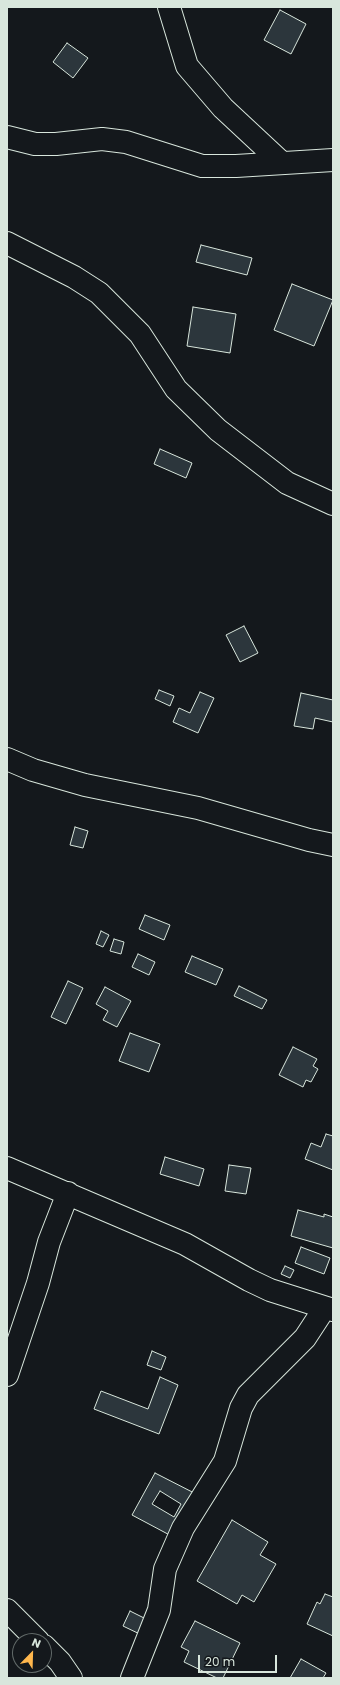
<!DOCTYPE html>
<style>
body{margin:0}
#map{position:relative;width:340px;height:1685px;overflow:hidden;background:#14181c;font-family:Poppins,sans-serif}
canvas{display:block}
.frame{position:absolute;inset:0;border:8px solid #d8e6dc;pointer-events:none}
.north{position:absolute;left:12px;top:1633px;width:40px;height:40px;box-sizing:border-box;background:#14181c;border:1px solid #626a69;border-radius:50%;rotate:23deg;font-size:11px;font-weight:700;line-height:16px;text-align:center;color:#d8e6dc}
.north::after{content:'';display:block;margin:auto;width:14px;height:18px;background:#ffb74d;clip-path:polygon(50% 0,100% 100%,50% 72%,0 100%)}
.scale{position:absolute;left:198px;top:1655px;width:79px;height:18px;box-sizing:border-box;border:2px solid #d8e6dc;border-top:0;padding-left:5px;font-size:12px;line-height:14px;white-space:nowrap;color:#d8e6dc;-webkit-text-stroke:3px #14181c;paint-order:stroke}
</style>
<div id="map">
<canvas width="340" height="1685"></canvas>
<div class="frame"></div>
<div class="north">N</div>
<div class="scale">20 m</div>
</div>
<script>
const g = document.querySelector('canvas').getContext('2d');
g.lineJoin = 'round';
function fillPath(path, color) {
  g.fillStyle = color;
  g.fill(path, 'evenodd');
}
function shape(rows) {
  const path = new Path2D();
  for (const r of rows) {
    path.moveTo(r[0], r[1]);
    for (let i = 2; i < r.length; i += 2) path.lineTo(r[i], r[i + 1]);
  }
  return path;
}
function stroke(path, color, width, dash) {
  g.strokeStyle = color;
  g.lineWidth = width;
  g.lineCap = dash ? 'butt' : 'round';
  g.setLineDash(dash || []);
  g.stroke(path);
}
const building = shape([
 [280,10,306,24,291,54,264,40,280,10],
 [67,43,88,58,73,78,53,62,67,43],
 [201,245,252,258,247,275,196,262,201,245],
 [292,284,333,300,314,346,274,330,292,284],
 [193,307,236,314,230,353,187,346,193,307],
 [160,449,192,463,186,478,154,464,160,449],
 [244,626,258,653,240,662,226,635,244,626],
 [159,690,174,696,170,706,155,699,159,690],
 [200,692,214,698,198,733,173,722,179,708,190,713,200,692],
 [301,693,333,700,333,722,315,718,313,729,294,726,301,693],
 [75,827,88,831,83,848,70,845,75,827],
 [145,915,170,925,164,940,139,929,145,915],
 [101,931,109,935,103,947,96,944,101,931],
 [114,939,124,942,121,954,110,951,114,939],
 [138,954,155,962,149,975,132,967,138,954],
 [192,956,223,969,216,985,185,972,192,956],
 [68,981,83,988,66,1024,51,1017,68,981],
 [239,986,267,1000,262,1009,234,996,239,986],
 [105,987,131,1001,117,1027,103,1020,108,1011,96,1004,105,987],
 [130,1033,160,1044,149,1072,119,1061,130,1033],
 [293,1047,317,1059,313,1066,318,1069,311,1082,306,1080,303,1087,279,1075,293,1047],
 [326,1134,333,1136,333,1170,305,1159,311,1143,321,1147,326,1134],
 [165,1157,204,1169,199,1186,160,1174,165,1157],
 [229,1165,251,1168,246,1194,225,1191,229,1165],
 [298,1210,324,1217,324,1214,333,1217,333,1248,291,1236,298,1210],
 [301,1247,330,1258,324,1274,295,1263,301,1247],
 [285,1266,294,1270,290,1278,281,1274,285,1266],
 [152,1351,166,1357,161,1370,147,1365,152,1351],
 [160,1377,178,1385,159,1434,94,1409,101,1391,148,1409,160,1377],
 [155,1473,202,1497,179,1540,132,1515,155,1473],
 [160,1491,181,1504,174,1517,152,1504,160,1491],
 [232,1520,268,1542,260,1555,276,1564,254,1602,242,1595,237,1604,197,1581,232,1520],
 [325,1594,333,1597,333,1636,307,1624,317,1602,320,1604,325,1594],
 [130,1611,146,1619,148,1638,123,1626,130,1611],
 [195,1621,240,1643,223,1678,217,1678,184,1662,189,1651,181,1647,195,1621],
 [301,1659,326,1673,323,1678,290,1678,301,1659]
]);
const minor = shape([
 [169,7,187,66,223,108,282,163],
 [7,137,35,144,56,144,102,139,126,142,202,166,236,166,333,160],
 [7,243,74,277,99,293,140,334,176,389,218,430,287,483,333,504],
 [7,759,33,770,85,785,198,808,309,840,333,845],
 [7,1168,185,1244,249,1280,270,1290,333,1310],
 [7,1375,38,1283,49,1242,68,1193],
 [7,1610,38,1641],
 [44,1646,60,1662,71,1678],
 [132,1678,159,1610,165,1569,183,1528,225,1461,241,1408,248,1395,305,1338,324,1309]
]);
fillPath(building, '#2c363c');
stroke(building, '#d8e6dc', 1);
stroke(minor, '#d8e6dc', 24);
stroke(minor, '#14181c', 22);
</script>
